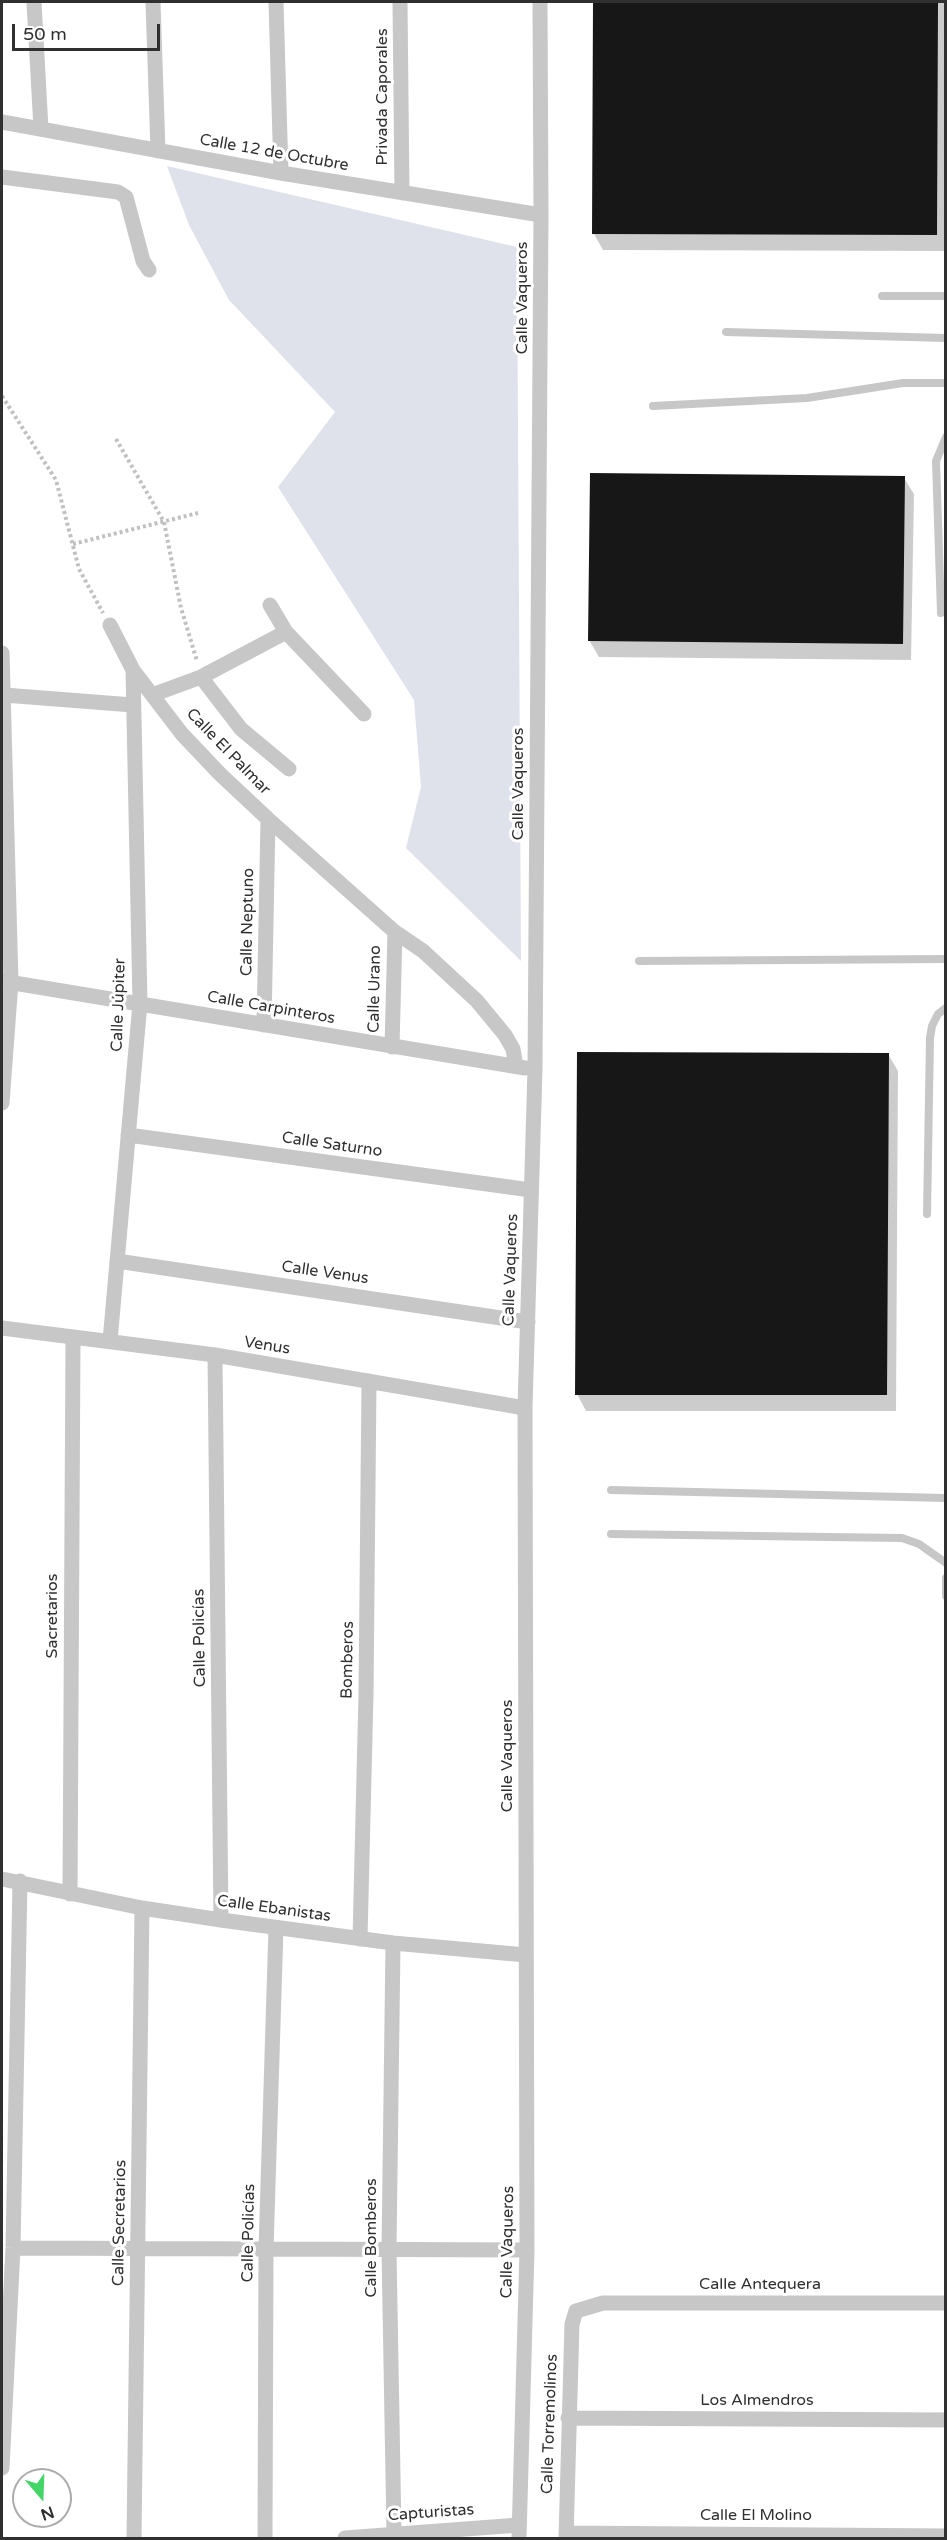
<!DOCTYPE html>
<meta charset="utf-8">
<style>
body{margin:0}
#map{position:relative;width:947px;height:2540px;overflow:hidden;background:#fff;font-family:"Varela Round",sans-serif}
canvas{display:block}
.frame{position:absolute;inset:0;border:3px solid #303030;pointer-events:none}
.north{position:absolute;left:12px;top:2468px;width:60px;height:60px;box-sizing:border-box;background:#fff;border:2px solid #acacac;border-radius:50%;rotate:161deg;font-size:16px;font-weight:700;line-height:24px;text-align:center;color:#303030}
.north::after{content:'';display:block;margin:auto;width:21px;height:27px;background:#43d567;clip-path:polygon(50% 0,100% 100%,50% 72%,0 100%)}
.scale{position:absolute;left:12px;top:24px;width:148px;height:27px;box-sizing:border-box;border:3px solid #303030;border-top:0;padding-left:8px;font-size:18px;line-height:21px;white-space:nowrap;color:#303030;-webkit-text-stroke:4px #fff;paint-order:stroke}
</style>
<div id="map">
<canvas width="947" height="2540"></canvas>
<div class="frame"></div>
<div class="north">N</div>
<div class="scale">50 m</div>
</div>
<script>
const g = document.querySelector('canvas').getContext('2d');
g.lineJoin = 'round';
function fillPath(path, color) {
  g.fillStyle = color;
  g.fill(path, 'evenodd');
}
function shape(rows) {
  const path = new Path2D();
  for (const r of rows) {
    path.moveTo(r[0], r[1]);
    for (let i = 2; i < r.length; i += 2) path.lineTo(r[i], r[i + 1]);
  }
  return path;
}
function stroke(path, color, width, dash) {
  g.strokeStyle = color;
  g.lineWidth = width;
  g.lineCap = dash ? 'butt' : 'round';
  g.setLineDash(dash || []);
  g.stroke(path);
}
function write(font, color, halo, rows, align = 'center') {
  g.font = font + ' "Varela Round",sans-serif';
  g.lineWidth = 6;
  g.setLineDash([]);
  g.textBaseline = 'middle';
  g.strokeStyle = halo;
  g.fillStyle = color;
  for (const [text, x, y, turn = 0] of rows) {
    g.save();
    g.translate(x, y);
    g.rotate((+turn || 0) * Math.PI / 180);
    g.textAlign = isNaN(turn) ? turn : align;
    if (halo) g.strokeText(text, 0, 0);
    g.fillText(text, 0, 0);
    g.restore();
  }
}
const green = shape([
 [167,166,517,247,521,961,406,848,421,787,414,700,278,487,335,412,229,300,189,225]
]);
const shadow = shape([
 [595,2,946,2,946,251,603,250,594,234],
 [904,478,914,494,911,660,599,657,589,640],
 [888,1054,898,1071,896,1411,586,1411,577,1394]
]);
const building = shape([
 [593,2,938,2,937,235,592,234],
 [590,473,905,476,903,644,588,641],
 [577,1052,889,1053,887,1395,575,1395]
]);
const path = shape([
 [2,396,56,480,79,569,103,613],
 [116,439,164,522,181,608,197,661],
 [73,544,198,513]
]);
const service = shape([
 [882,296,946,296],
 [726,332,946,338],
 [653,406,807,398,903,383,946,383],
 [941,613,936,461,946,437],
 [639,961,946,959],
 [927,1214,930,1038,932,1026,938,1014,946,1008],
 [611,1490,946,1498],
 [611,1534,902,1538,919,1544,946,1563],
 [946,1578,946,1596]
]);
const minor = shape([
 [34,2,41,129],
 [153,2,158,151],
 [276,2,281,173],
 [400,2,402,193],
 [2,122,281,173,541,215],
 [2,177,118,192,126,197,143,261,149,270],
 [270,605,286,632,364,714],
 [110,625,133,670,182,734,220,774,268,819,395,932,423,951,477,1001,505,1035,513,1049,516,1066],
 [2,653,11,982,2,1103],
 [201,677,241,729,289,769],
 [4,695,133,705],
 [152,695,201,677,286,632],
 [2,981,525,1068],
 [264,1025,268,819],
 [392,1047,395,932],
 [128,1135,531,1190],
 [117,1261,528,1322],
 [2,1328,215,1355,525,1408],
 [110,1341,140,1003,133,670],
 [215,1355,221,1920],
 [2,1879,142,1908,221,1920,393,1943,526,1955],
 [70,1894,73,1338],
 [360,1939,366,1694,369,1381],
 [393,1943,389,2250,394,2533],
 [13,2248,527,2250],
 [568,2418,946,2420],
 [2,2468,13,2248,20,1881],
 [566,2533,946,2536],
 [134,2538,142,1908],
 [265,2538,266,2249,276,1928],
 [345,2538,519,2525],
 [519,2538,527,2250,525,1408,535,1069,541,215,540,2],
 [566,2538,572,2324,576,2311,603,2303,946,2303]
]);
const streetNames = [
 ["Privada Caporales",383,97,-90],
 ["Calle 12 de Octubre",274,153,10],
 ["Calle Vaqueros",523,298,-90],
 ["Calle El Palmar",228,752,46],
 ["Calle Vaqueros",519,784,-90],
 ["Calle Neptuno",248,922,-89],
 ["Calle Urano",375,989,-89],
 ["Calle Júpiter",119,1005,-88],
 ["Calle Carpinteros",271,1008,10],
 ["Calle Saturno",332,1145,8],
 ["Calle Vaqueros",511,1270,-88],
 ["Calle Venus",325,1273,8],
 ["Venus",267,1346,9],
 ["Sacretarios",53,1616,-90],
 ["Calle Policías",200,1638,-91],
 ["Bomberos",348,1660,-89],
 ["Calle Vaqueros",508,1756,-90],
 ["Calle Ebanistas",274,1909,8],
 ["Calle Secretarios",120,2223,-89],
 ["Calle Policías",249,2233,-89],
 ["Calle Bomberos",372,2238,-90],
 ["Calle Vaqueros",508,2242,-89],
 ["Calle Antequera",760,2285],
 ["Los Almendros",757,2401],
 ["Calle Torremolinos",550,2424,-88],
 ["Capturistas",431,2513,-4],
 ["Calle El Molino",756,2516]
];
fillPath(green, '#dfe2eb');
fillPath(shadow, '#0003');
fillPath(building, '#171717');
stroke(path, '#c0c0c0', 4, [3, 3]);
stroke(service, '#c7c7c7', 8);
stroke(minor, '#c7c7c7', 15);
write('16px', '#303030', '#fff', streetNames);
</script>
